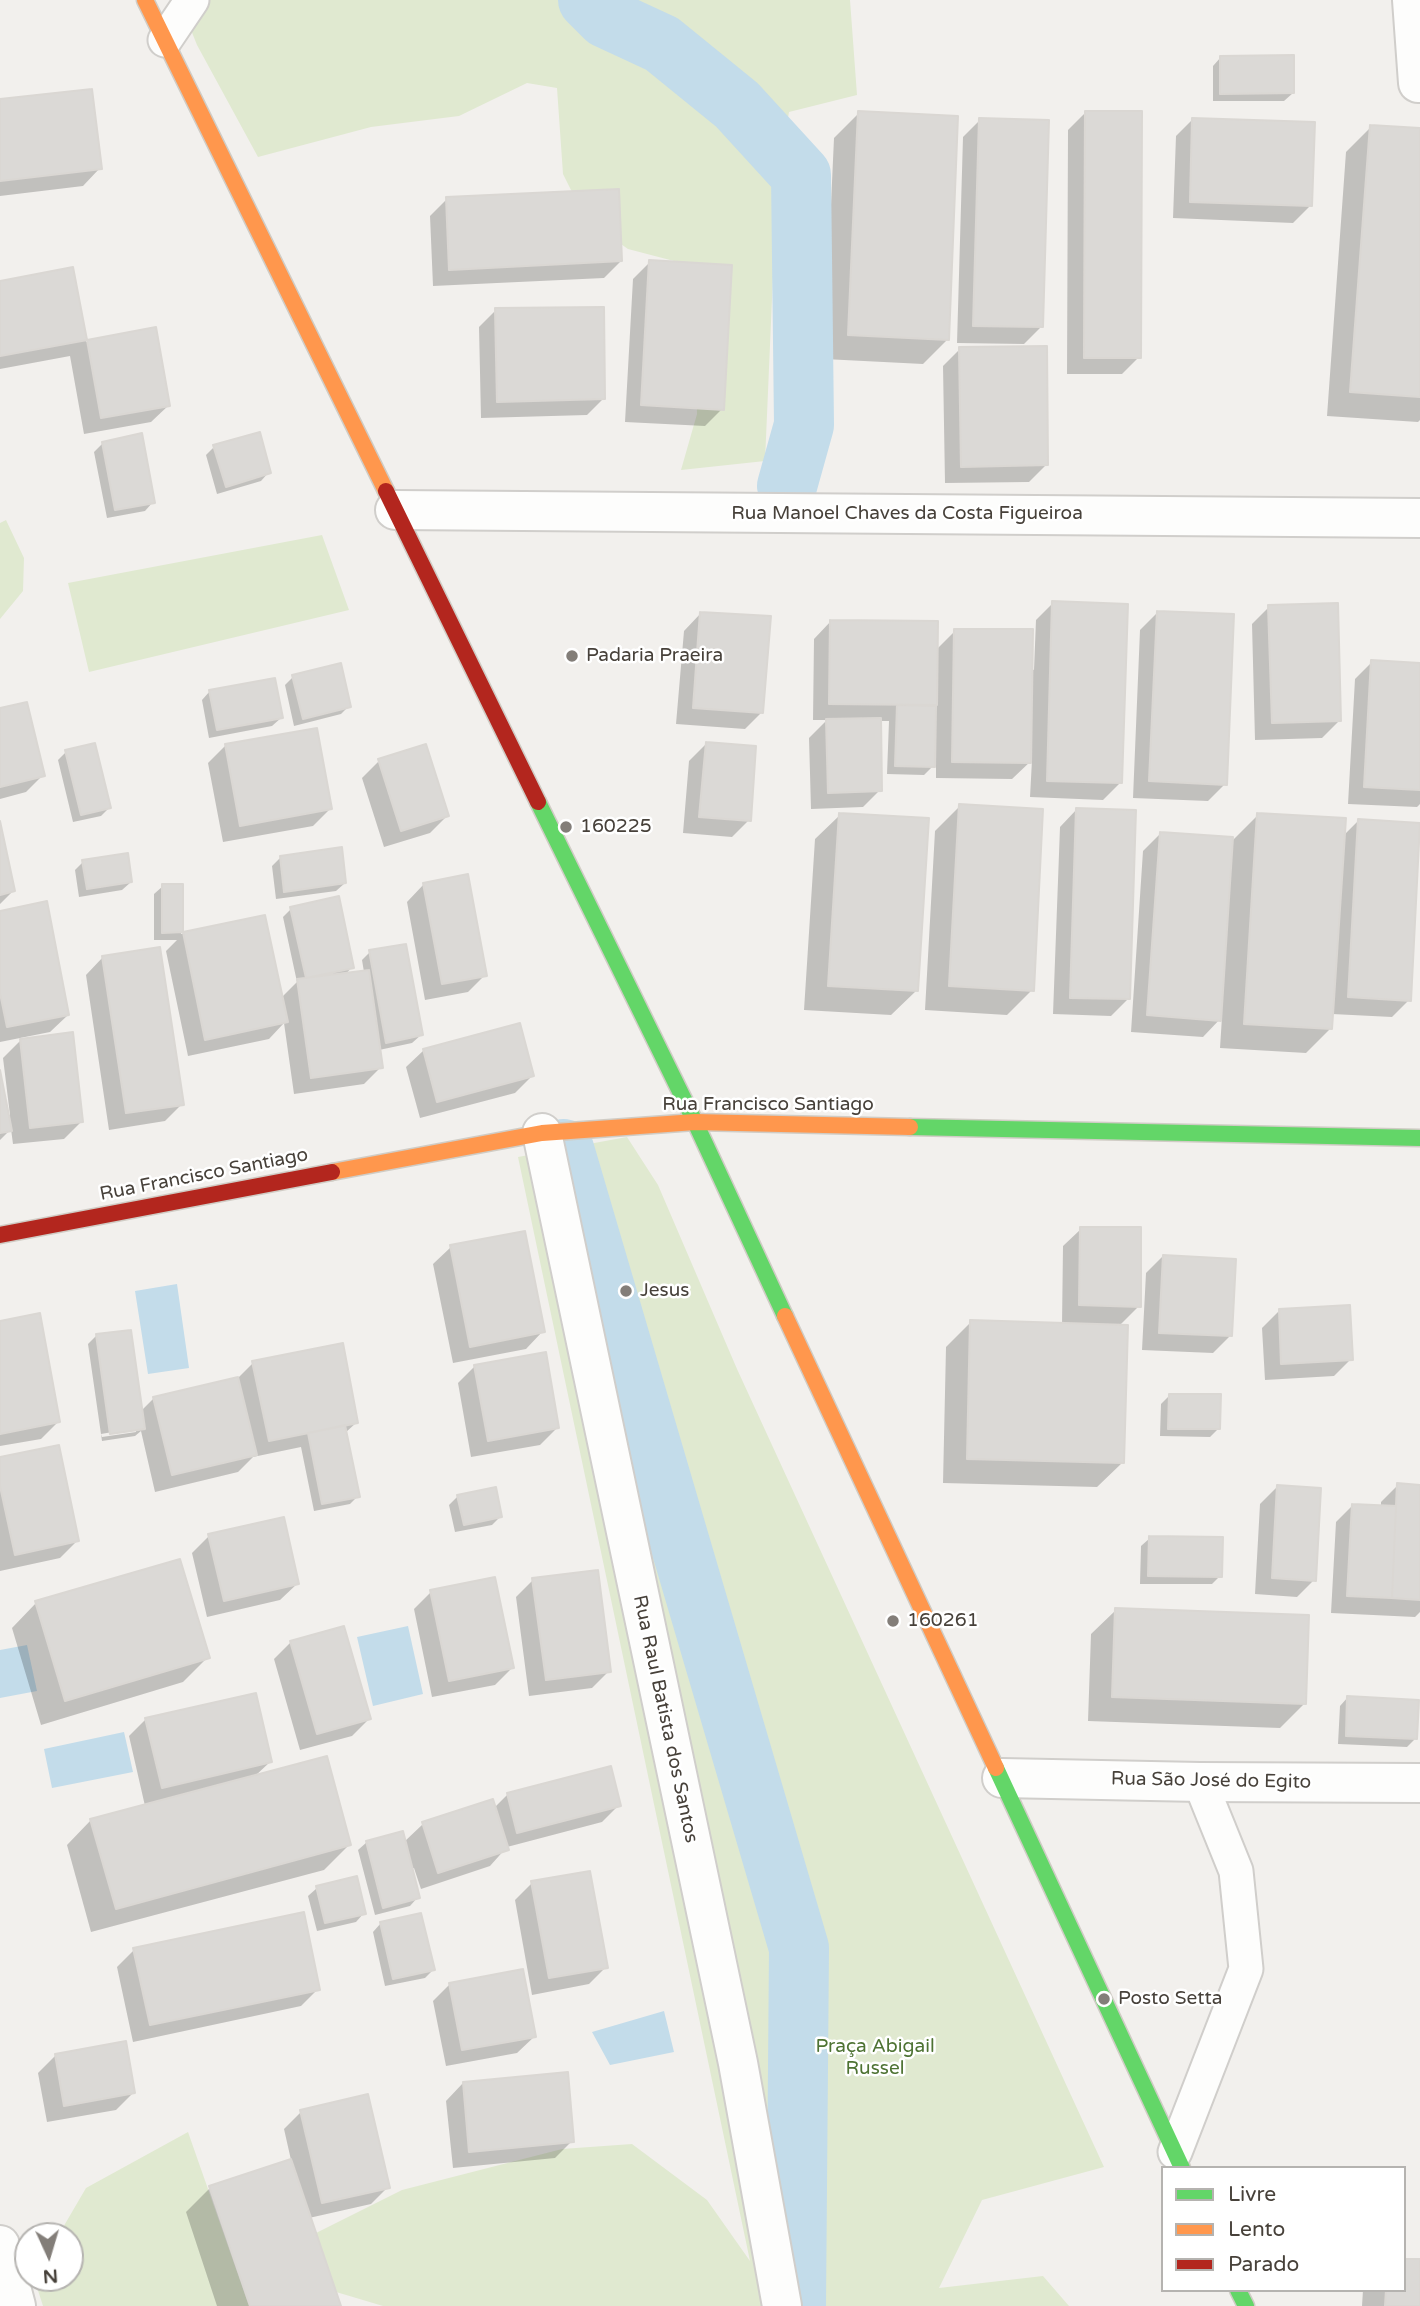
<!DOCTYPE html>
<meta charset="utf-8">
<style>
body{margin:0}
#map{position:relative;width:1420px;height:2306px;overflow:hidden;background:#f2f0ed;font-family:"Varela Round",sans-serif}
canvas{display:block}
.legend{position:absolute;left:1161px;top:2166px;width:245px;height:126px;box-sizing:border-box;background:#fff;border:2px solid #b5b3b0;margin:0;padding:9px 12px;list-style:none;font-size:21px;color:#47413a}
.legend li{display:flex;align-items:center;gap:14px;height:35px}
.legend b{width:35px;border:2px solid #b5b3b0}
.north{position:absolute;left:14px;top:2222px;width:70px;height:70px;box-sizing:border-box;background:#fff;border:2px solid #b5b3b0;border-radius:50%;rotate:176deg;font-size:19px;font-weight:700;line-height:28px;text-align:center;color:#47413a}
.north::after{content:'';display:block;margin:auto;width:24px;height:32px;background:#837e79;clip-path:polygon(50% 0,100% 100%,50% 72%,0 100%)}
</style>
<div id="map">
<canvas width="1420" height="2306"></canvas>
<ul class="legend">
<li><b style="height:9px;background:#63d668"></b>Livre</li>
<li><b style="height:9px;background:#ff974d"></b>Lento</li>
<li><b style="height:9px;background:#b3261e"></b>Parado</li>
</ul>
<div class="north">N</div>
</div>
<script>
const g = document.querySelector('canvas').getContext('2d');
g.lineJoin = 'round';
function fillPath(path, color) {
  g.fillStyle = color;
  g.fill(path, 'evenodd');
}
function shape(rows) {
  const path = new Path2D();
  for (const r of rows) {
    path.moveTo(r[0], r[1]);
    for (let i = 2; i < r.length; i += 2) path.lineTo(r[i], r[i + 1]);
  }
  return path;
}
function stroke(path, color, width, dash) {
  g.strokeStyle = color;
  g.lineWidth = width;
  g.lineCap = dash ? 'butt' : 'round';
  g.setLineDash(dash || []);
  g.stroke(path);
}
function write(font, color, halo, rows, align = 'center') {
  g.font = font + ' "Varela Round",sans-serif';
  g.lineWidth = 5;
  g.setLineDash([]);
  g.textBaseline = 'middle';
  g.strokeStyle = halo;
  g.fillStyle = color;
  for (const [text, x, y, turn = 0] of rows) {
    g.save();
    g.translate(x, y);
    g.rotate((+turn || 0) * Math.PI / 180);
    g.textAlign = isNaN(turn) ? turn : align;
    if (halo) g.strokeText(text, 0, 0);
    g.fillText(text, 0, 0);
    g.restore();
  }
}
const green = shape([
 [179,0,850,0,857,95,789,112,777,183,765,461,681,470,697,414,693,266,628,249,586,220,563,174,557,88,527,83,459,116,371,127,258,157,197,45],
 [6,520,24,558,23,591,0,619,0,523],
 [322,535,349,610,89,672,68,583],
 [627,1137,658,1185,737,1369,1104,2167,982,2200,939,2288,1043,2276,1069,2306,383,2306,306,2283,288,2247,402,2190,562,2149,632,2144,707,2200,750,2261,518,1157],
 [188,2132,249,2306,43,2306,34,2278,70,2278,70,2236,58,2236,86,2188]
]);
const water = shape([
 [177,1284,189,1368,148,1374,135,1291],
 [408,1626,423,1694,373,1706,357,1637],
 [27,1645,37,1691,0,1698,0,1650],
 [124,1732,133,1772,52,1788,44,1749],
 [664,2011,674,2052,610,2065,592,2032]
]);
const shadow = shape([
 [1221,57,1293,93,1284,101,1213,101,1213,66],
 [0,101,100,168,83,186,0,196],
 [859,113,948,339,923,364,824,359,834,138],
 [1085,113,1139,357,1122,374,1067,374,1068,130],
 [1193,119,1310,206,1293,223,1173,218,1176,136],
 [980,120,1041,327,1024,344,957,343,963,137],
 [1371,127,1420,130,1420,420,1418,422,1327,416,1346,152],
 [447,199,621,261,604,278,433,286,430,216],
 [650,262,722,409,705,426,625,422,633,279],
 [72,269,86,342,155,329,169,405,151,422,84,434,70,356,0,369,0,283],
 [496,310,604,398,587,415,481,418,479,327],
 [960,349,1046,465,1029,482,945,483,943,366],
 [103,443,153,502,145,511,107,518,94,452],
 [214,447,269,472,261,481,217,494,206,455],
 [1053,603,1120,783,1103,800,1030,797,1032,760,1012,779,936,778,936,763,924,775,887,774,889,721,879,721,880,790,863,807,811,809,809,738,827,720,813,720,814,639,831,621,936,650,955,631,1034,670,1036,620],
 [1269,607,1339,721,1322,738,1255,740,1252,624],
 [701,613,762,712,745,729,676,724,684,631],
 [1157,613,1225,784,1208,801,1133,798,1140,630],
 [1372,662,1420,664,1420,804,1417,807,1348,804,1355,679],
 [293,677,349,706,341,714,294,726,285,685],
 [210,691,281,718,272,726,209,738,202,700],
 [0,710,43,775,26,792,0,799],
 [706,744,749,820,732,837,683,833,689,761],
 [225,746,330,809,313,826,223,842,208,763],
 [66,752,109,808,101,816,73,822,58,760],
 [379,761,447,816,430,833,384,847,362,778],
 [960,806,1032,990,1007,1015,925,1010,935,831],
 [1077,809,1128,999,1111,1016,1053,1014,1060,827],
 [840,815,916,991,891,1015,804,1010,815,839],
 [1258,815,1343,836,1358,821,1409,1000,1392,1017,1332,1014,1331,1028,1306,1053,1220,1048,1222,1017,1203,1037,1131,1032,1143,851,1160,834,1231,842],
 [0,829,13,891,0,904],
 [281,857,345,883,336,891,276,899,272,866],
 [83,862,131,882,122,890,79,897,75,870],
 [424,884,485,975,468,992,425,1000,407,902],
 [163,886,181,886,181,934,264,917,281,998,297,982,283,917,291,909,352,967,345,975,364,972,362,960,370,952,421,1035,412,1043,379,1050,381,1067,364,1084,294,1094,284,1023,269,1039,188,1056,166,951,177,940,154,940,154,894],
 [0,912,68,1015,50,1032,0,1042],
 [103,957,182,1104,165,1121,109,1130,86,975],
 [22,1039,81,1122,64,1139,13,1144,11,1129,0,1140,0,1079,7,1115,10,1115,3,1058],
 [424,1050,532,1076,515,1093,420,1118,406,1067],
 [1081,1229,1139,1306,1119,1326,1122,1463,1097,1487,943,1483,946,1347,971,1322,1062,1325,1063,1246],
 [451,1247,543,1331,526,1349,453,1363,433,1264],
 [1163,1256,1230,1336,1213,1353,1142,1350,1146,1273],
 [1279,1311,1351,1359,1334,1376,1265,1380,1262,1328],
 [0,1322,58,1422,41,1439,0,1446],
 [96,1336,141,1411,154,1398,236,1380,253,1363,356,1423,345,1433,358,1496,350,1504,314,1511,301,1447,253,1457,238,1472,155,1492,141,1431,135,1436,102,1441,88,1344],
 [136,1428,136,1432,102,1437,101,1434],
 [475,1366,557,1428,540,1445,471,1457,458,1383],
 [1169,1396,1219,1428,1210,1437,1160,1436,1161,1404],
 [0,1459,77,1541,60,1558,0,1571],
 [1398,1485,1420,1486,1420,1612,1415,1617,1331,1613,1336,1522,1353,1505,1381,1507,1381,1502],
 [1277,1487,1314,1580,1297,1597,1255,1594,1260,1504],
 [458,1496,500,1517,492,1525,455,1532,449,1505],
 [209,1536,298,1583,280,1600,207,1617,192,1553],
 [1150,1538,1220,1576,1212,1584,1140,1584,1141,1546],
 [533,1580,609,1671,592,1688,529,1696,516,1597],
 [431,1592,512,1668,495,1685,432,1697,414,1609],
 [36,1603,208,1657,183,1682,41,1725,12,1628],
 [1116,1610,1305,1703,1280,1728,1088,1721,1091,1634],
 [291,1642,369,1719,352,1736,300,1750,274,1659],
 [1348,1697,1415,1739,1407,1747,1338,1744,1340,1706],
 [146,1719,270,1762,255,1776,349,1845,324,1870,91,1932,67,1845,91,1820,145,1806,129,1736],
 [508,1794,619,1805,602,1822,507,1847,490,1866,421,1889,414,1868,411,1869,418,1897,410,1906,375,1915,358,1850,367,1842,404,1842,423,1824,494,1808],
 [532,1883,606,1967,589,1984,532,1995,515,1900],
 [317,1888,364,1913,356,1922,317,1931,308,1896],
 [381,1923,433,1970,425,1978,385,1986,373,1932],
 [134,1950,318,1989,301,2006,133,2042,117,1967],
 [450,1984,535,2036,517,2053,446,2066,433,2001],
 [55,2056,133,2093,116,2110,47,2122,38,2073],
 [463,2083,572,2141,555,2158,453,2168,446,2101],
 [301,2112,388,2187,371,2204,309,2218,339,2306,217,2306,186,2212,210,2188,291,2160,284,2129],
 [1420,2261,1420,2306,1362,2306,1363,2290,1404,2290]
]);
const canal = shape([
 [588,0,606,18,662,44,737,105,801,175,804,425,787,486],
 [564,1149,799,1948,796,2306]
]);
const building = shape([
 [1294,55,1294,93,1220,94,1220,56,1294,55],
 [92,89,102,169,0,181,0,99,92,89],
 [858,111,958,116,949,340,848,335,858,111],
 [1085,111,1142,111,1141,358,1084,358,1085,111],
 [979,118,1049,120,1043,327,973,326,979,118],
 [1192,118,1315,122,1312,206,1190,202,1192,118],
 [1370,125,1420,128,1420,397,1350,392,1370,125],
 [619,189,622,261,449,270,446,197,619,189],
 [649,260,732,265,724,410,641,405,649,260],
 [73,267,87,340,0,356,0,281,73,267],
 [604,307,605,399,497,402,495,308,604,307],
 [156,327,170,406,101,418,87,340,156,327],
 [1047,346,1048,465,961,467,959,347,1047,346],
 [260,432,271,473,226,487,213,445,260,432],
 [142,433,155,503,115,510,102,442,142,433],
 [1052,601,1128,604,1122,783,1047,781,1052,601],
 [1338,603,1341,721,1272,723,1268,605,1338,603],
 [1157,611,1234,614,1227,785,1149,781,1157,611],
 [700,612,771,616,763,713,693,708,700,612],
 [830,620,938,621,937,705,829,704,830,620],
 [954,629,1033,629,1031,763,952,762,954,629],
 [1371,660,1420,663,1420,790,1364,787,1371,660],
 [341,663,351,707,303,719,292,675,341,663],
 [275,678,283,718,217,730,209,690,275,678],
 [27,702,45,776,0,787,0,708,27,702],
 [897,705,936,706,935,767,895,766,897,705],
 [881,718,882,791,828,793,826,719,881,718],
 [317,728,332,809,240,826,225,744,317,728],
 [706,742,756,746,751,821,699,817,706,742],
 [95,743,111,808,81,815,65,750,95,743],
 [426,744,449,816,401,831,378,759,426,744],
 [959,804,1043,809,1034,991,949,986,959,804],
 [1076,808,1136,810,1130,999,1070,998,1076,808],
 [839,813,929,818,918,991,828,986,839,813],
 [1257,813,1346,818,1332,1029,1244,1024,1257,813],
 [1358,819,1420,823,1411,1001,1348,997,1358,819],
 [0,821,15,891,0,895,0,821],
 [1160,832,1233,837,1221,1021,1147,1015,1160,832],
 [342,847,346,883,284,892,280,856,342,847],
 [128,853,132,882,87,889,82,860,128,853],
 [468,874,487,976,442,984,423,883,468,874],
 [162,884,183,884,183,932,162,933,162,884],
 [339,896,354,968,306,978,290,907,339,896],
 [47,901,69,1015,7,1027,0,993,0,911,47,901],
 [265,915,288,1022,205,1040,183,932,265,915],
 [406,944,423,1035,386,1043,369,950,406,944],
 [160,947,184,1105,126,1113,102,956,160,947],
 [369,970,383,1068,311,1078,297,979,369,970],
 [520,1023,534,1076,437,1102,423,1049,520,1023],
 [73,1032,83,1122,30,1128,20,1039,73,1032],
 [0,1070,12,1131,0,1133,0,1070],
 [1080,1227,1141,1227,1141,1307,1079,1305,1080,1227],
 [525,1231,545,1332,470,1347,450,1245,525,1231],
 [1163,1255,1236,1259,1232,1336,1159,1333,1163,1255],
 [1350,1305,1353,1360,1281,1364,1279,1309,1350,1305],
 [40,1313,60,1422,0,1434,0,1321,40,1313],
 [970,1320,1128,1325,1124,1463,967,1459,970,1320],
 [131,1330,145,1429,110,1434,96,1334,131,1330],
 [343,1343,358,1423,269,1441,252,1361,343,1343],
 [546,1352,559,1428,488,1441,474,1365,546,1352],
 [238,1377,257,1455,172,1475,153,1397,238,1377],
 [1169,1394,1221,1394,1220,1429,1168,1429,1169,1394],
 [345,1425,360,1497,322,1504,308,1433,345,1425],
 [59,1445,79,1541,15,1555,0,1486,0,1457,59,1445],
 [1397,1483,1420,1485,1420,1600,1392,1598,1397,1483],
 [1277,1485,1321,1488,1316,1581,1272,1578,1277,1485],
 [496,1487,502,1517,464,1525,457,1495,496,1487],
 [1352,1504,1396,1506,1392,1598,1347,1596,1352,1504],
 [284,1517,299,1584,224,1601,208,1534,284,1517],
 [1149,1536,1223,1537,1222,1577,1148,1576,1149,1536],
 [180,1559,210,1658,65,1701,35,1601,180,1559],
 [598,1570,611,1672,546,1680,532,1578,598,1570],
 [495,1577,514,1668,449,1681,430,1590,495,1577],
 [1115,1608,1309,1615,1306,1704,1112,1697,1115,1608],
 [344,1626,371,1719,317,1734,290,1641,344,1626],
 [256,1693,272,1762,162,1788,145,1718,256,1693],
 [1347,1696,1419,1700,1417,1739,1346,1736,1347,1696],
 [327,1756,351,1845,116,1909,90,1819,327,1756],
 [611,1766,621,1806,517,1833,507,1793,611,1766],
 [493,1799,509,1850,438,1873,422,1822,493,1799],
 [403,1831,420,1898,383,1908,366,1841,403,1831],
 [590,1871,608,1968,549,1978,531,1881,590,1871],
 [357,1876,366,1914,325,1923,316,1886,357,1876],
 [304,1912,320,1990,150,2025,133,1948,304,1912],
 [421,1913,435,1970,393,1979,380,1922,421,1913],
 [523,1969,536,2037,462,2050,449,1983,523,1969],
 [126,2041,135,2093,64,2106,55,2054,126,2041],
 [568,2072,574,2142,469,2152,463,2082,568,2072],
 [368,2094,390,2188,322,2203,300,2110,368,2094],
 [291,2159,341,2306,250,2306,209,2186,291,2159],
 [1404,2259,1420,2259,1420,2306,1385,2306,1386,2290,1404,2290,1404,2259]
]);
const lane = shape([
 [165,40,192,0],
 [1175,2152,1246,1969,1236,1871,1200,1782]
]);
const street = shape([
 [1412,0,1418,83],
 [395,510,1420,518],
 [542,1133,738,2063,782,2306],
 [1002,1778,1200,1782,1420,1783],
 [0,2245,16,2306]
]);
const fast = shape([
 [538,802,695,1122,785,1316],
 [910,1127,1420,1138],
 [996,1768,1182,2168],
 [1238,2290,1246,2306]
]);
const slow = shape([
 [145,0,386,491],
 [332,1172,542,1133,695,1122,910,1127],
 [785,1316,996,1768]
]);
const jam = shape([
 [386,491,538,802],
 [0,1235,332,1172]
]);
const markers = [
 [572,656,7,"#837e79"],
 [566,827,7,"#837e79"],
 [626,1291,7,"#837e79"],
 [893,1621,7,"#837e79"],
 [1104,1999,7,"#837e79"]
];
const streetNames = [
 ["Rua Manoel Chaves da Costa Figueiroa",907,514],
 ["Rua Francisco Santiago",768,1105],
 ["Rua Francisco Santiago",204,1175,-11],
 ["Rua Raul Batista dos Santos",665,1719,78],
 ["Rua São José do Egito",1211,1781,1]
];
const poiNames = [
 ["Padaria Praeira",586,656],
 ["160225",580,827],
 ["Jesus",640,1291],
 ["160261",907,1621],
 ["Posto Setta",1118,1999]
];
const parkNames = [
 ["Praça Abigail",875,2047],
 ["Russel",875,2069]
];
fillPath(green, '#e0e9d0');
fillPath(water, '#c3dcea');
fillPath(shadow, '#0003');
stroke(canal, '#c3dcea', 60);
fillPath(building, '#dbd9d6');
stroke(building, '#dad7d3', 2);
stroke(lane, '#d0cecb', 37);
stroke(street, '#d0cecb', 42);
stroke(fast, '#d0ccc5', 19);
stroke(slow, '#d0ccc5', 19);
stroke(jam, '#d0ccc5', 19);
stroke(lane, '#fdfdfc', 33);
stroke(street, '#fdfdfc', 38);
stroke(fast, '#63d668', 16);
stroke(slow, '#ff974d', 16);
stroke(jam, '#b3261e', 16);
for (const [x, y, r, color] of markers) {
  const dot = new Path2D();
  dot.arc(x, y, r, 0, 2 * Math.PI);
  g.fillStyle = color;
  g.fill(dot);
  stroke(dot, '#fff', 2.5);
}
write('19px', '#47413a', '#fff', streetNames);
write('19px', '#47413a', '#fff', poiNames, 'left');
write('19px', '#4e7333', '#fff', parkNames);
</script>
